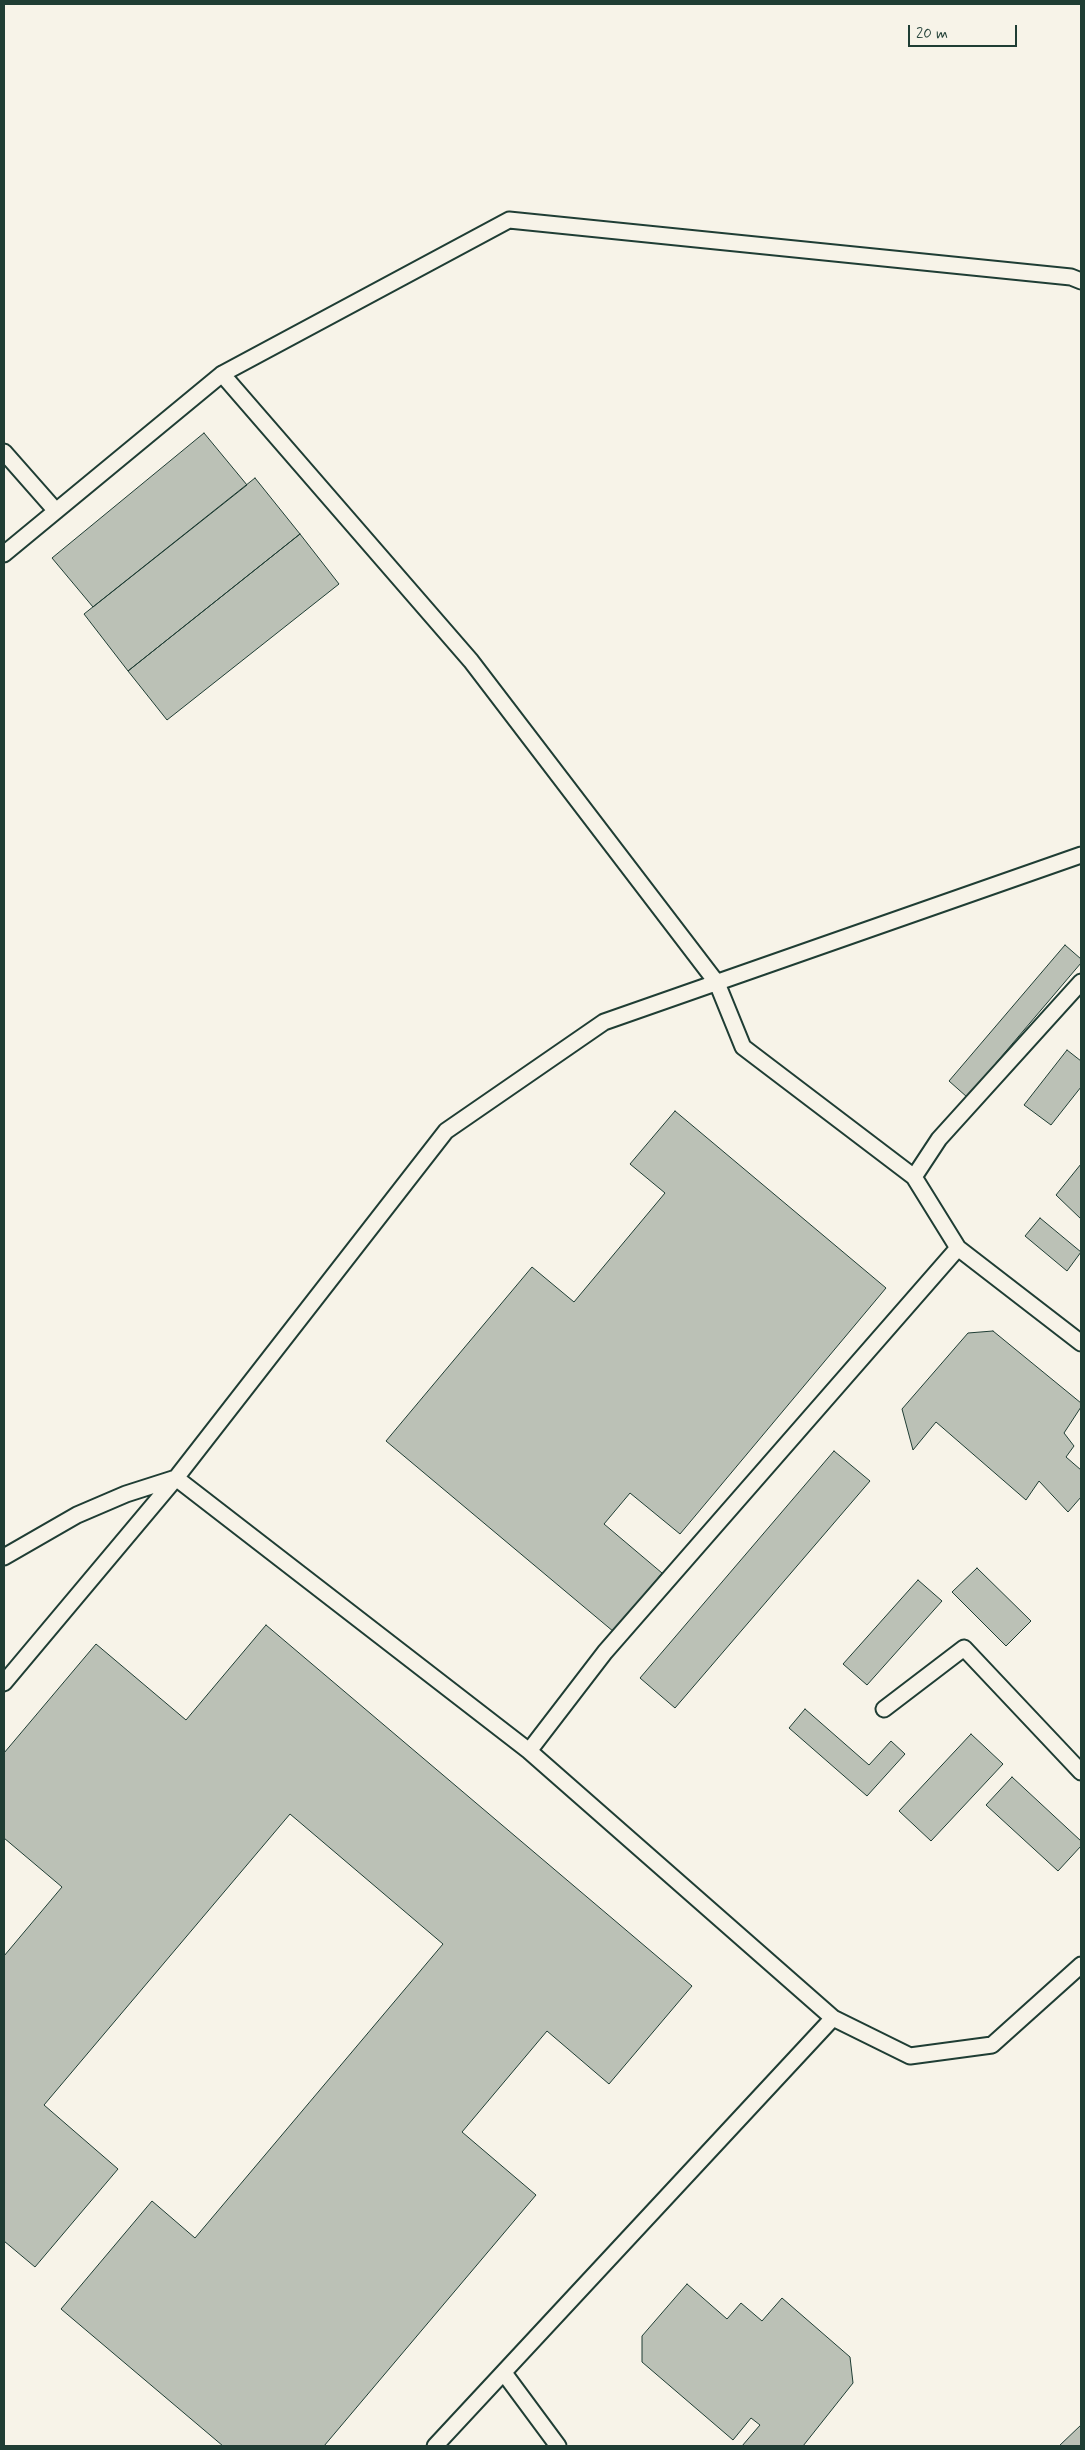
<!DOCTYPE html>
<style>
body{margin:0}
#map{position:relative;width:1085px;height:2450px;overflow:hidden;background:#f7f3e8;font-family:Mynerve,sans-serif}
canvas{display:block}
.frame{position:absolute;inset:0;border:5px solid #1f3d34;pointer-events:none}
.scale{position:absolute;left:908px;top:25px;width:109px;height:22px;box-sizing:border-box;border:2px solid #1f3d34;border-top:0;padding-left:6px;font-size:15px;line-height:18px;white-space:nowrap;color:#1f3d34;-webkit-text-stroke:4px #f7f3e8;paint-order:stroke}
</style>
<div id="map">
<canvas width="1085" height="2450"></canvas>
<div class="frame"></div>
<div class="scale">20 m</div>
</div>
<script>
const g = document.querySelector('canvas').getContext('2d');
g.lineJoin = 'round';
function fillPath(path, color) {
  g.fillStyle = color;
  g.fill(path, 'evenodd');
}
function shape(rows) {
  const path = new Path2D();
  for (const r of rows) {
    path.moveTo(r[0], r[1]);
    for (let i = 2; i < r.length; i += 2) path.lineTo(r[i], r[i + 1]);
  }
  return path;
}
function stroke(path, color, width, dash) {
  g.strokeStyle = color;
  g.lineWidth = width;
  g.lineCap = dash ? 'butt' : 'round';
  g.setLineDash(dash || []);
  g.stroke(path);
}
const building = shape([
 [204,433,247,485,93,607,52,558,204,433],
 [255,478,300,534,128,671,84,614,255,478],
 [300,534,339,584,167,720,128,671,300,534],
 [1065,945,1081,959,1081,963,967,1097,949,1081,1065,945],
 [1067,1050,1081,1061,1081,1087,1051,1125,1024,1105,1067,1050],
 [675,1111,886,1288,680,1534,630,1493,604,1524,662,1573,614,1632,386,1441,532,1267,574,1302,665,1193,630,1164,675,1111],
 [1081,1164,1081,1219,1056,1195,1081,1164],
 [1040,1218,1081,1252,1067,1271,1025,1236,1040,1218],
 [993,1331,1081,1403,1081,1407,1064,1433,1074,1446,1066,1457,1081,1470,1081,1497,1068,1512,1039,1481,1026,1500,936,1422,913,1450,902,1409,968,1333,993,1331],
 [834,1451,870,1481,675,1708,640,1678,834,1451],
 [977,1568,1031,1621,1006,1646,952,1592,977,1568],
 [918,1580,942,1601,867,1685,843,1664,918,1580],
 [266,1625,692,1986,609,2084,547,2031,462,2132,536,2195,324,2446,223,2446,61,2309,152,2201,195,2238,443,1944,290,1814,44,2105,118,2169,35,2267,4,2241,4,1956,62,1887,4,1838,4,1753,96,1644,186,1720,266,1625],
 [805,1709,869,1765,891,1741,905,1754,867,1796,789,1728,805,1709],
 [971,1734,1003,1764,931,1841,899,1811,971,1734],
 [1012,1777,1081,1841,1081,1846,1058,1871,986,1805,1012,1777],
 [687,2284,727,2319,741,2303,762,2321,782,2298,850,2357,853,2383,803,2446,742,2446,760,2425,751,2418,733,2440,642,2362,642,2336,687,2284],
 [1081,2425,1081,2446,1059,2446,1081,2425]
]);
const service = shape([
 [222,374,471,661,717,983,743,1047,914,1177,958,1248,1081,1343],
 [4,452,56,511],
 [4,554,222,374,509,220,1071,277,1081,281],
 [914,1177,939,1139,1081,982],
 [4,1557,77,1515,126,1494,176,1478,529,1751,833,2018,910,2056,992,2045,1081,1965],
 [4,1683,176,1478,446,1131,604,1022,1081,855],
 [884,1709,964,1648,1081,1772],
 [529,1751,605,1652,958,1248],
 [504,2373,558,2446],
 [435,2446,833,2018]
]);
fillPath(building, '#bbc1b6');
stroke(building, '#1f3d34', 1);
stroke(service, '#1f3d34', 19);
stroke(service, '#f7f3e8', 15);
</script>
